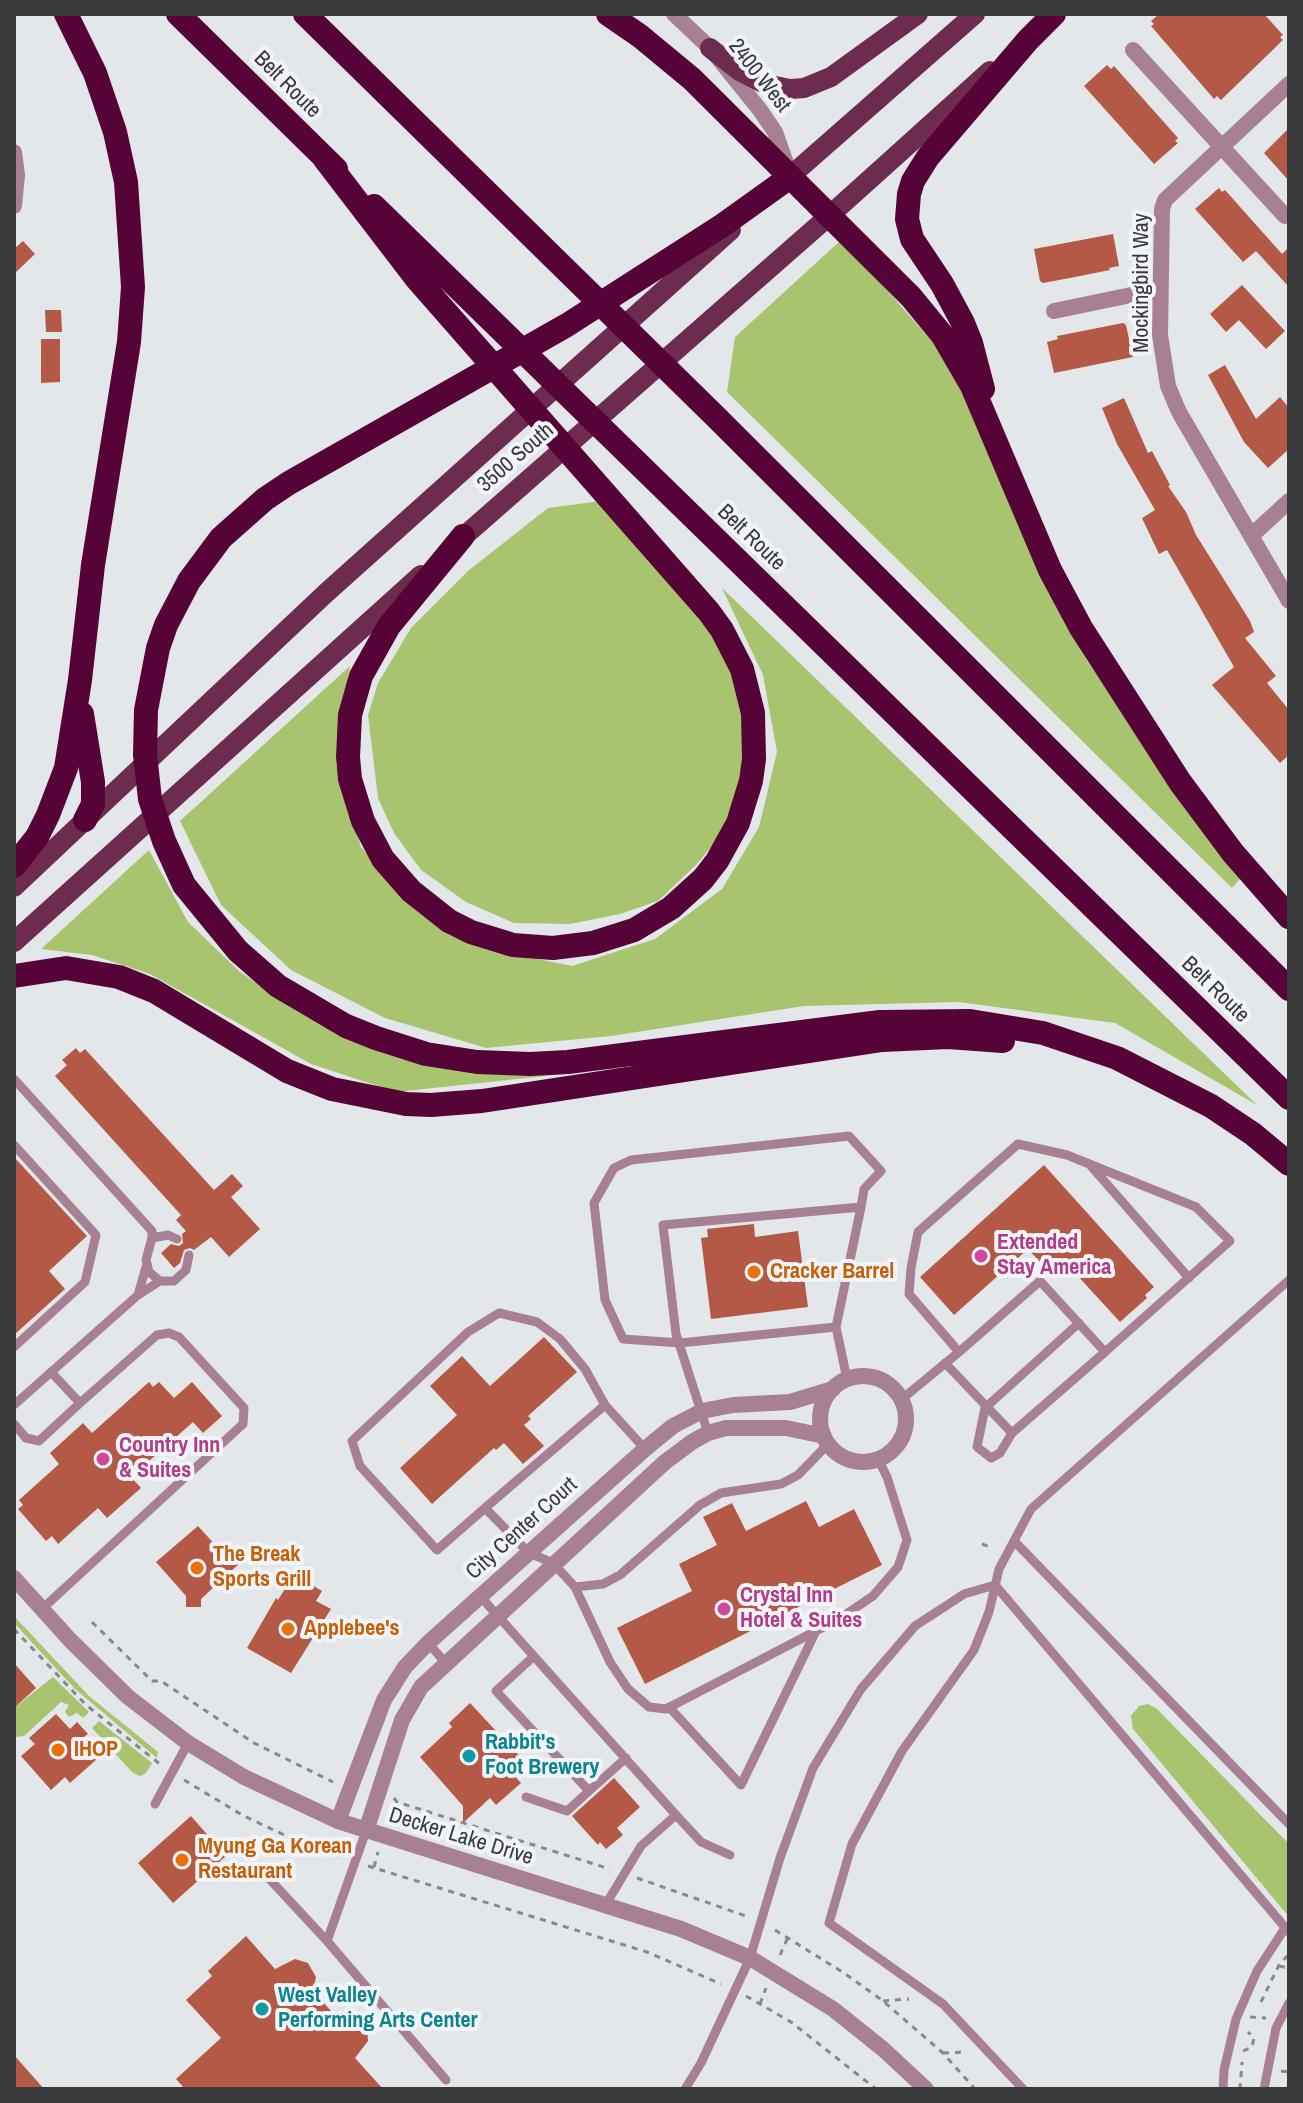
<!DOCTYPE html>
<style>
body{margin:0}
#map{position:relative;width:1303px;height:2103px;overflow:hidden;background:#e3e7ea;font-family:"Archivo Narrow",sans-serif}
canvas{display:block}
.frame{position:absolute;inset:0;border:16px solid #38393a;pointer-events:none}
</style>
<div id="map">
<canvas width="1303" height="2103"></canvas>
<div class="frame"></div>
</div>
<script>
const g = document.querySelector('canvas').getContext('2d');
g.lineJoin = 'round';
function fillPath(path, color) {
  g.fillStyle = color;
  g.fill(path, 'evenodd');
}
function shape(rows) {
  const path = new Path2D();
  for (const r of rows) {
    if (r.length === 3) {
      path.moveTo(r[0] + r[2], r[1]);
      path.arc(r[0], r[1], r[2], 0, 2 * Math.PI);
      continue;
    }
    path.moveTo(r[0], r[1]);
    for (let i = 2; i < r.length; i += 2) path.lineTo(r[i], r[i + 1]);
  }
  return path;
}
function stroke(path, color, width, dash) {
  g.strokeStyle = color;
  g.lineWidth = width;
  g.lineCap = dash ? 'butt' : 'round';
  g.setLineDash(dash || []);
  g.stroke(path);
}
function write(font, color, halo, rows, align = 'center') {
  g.font = font + ' "Archivo Narrow",sans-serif';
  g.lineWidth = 8;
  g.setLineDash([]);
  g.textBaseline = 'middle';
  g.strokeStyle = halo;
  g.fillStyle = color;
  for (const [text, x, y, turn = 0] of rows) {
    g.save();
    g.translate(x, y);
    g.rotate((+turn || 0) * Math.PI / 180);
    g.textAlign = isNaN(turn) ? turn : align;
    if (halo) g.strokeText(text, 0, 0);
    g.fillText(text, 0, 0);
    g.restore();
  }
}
const green = shape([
 [840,241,885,288,952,364,1028,543,1086,659,1240,879,1232,888,727,392,735,337],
 [601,501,709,628,743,697,747,758,734,804,717,840,696,865,658,901,620,914,570,924,514,923,466,902,421,870,394,833,378,798,368,715,378,683,411,628,468,571,548,508],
 [722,588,1257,1105,1115,1023,959,1002,804,1006,611,1036,486,1048,385,1018,291,970,221,905,180,821,350,666,336,764,361,847,413,908,479,947,572,966,655,939,722,889,759,827,777,752,763,675],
 [149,850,188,922,240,972,307,1017,369,1041,506,1071,564,1074,396,1092,311,1064,150,974,92,955,41,949],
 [14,1616,89,1696,158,1752,157,1758,75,1689,14,1623],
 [53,1677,89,1712,83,1718,77,1713,69,1717,65,1712,69,1705,61,1702,24,1736,14,1737,14,1708],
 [1148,1704,1156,1708,1289,1844,1289,1917,1133,1729,1131,1716,1139,1706],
 [99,1721,152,1763,146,1773,140,1776,133,1773,92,1728]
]);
const building = shape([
 [1159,14,1264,14,1283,35,1280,37,1283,40,1221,100,1217,96,1214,99,1151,26,1154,24,1151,21],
 [1107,65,1111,69,1114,66,1178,138,1175,141,1178,143,1154,164,1084,86],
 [1289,128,1289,181,1264,153],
 [1219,188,1222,192,1225,190,1282,254,1289,247,1289,287,1256,251,1243,262,1195,209],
 [1113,234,1119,266,1109,268,1110,270,1075,277,1043,283,1040,281,1034,249],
 [23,241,35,254,14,274,14,249],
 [1242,285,1285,331,1266,349,1239,320,1226,332,1210,314],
 [45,310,61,310,62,332,46,332],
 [1123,323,1126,325,1133,357,1054,373,1047,342,1058,339,1057,336],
 [41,339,60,339,60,382,41,383],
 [1225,365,1256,419,1280,397,1289,408,1289,449,1268,468,1244,442,1208,375],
 [1124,398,1148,453,1152,451,1170,485,1168,486,1186,512,1196,535,1250,621,1254,632,1245,638,1276,676,1267,683,1289,710,1289,755,1280,763,1212,685,1234,667,1167,550,1159,554,1142,518,1155,510,1117,444,1102,408],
 [76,1048,80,1053,85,1049,214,1190,232,1174,243,1186,231,1197,260,1229,229,1257,211,1237,194,1250,190,1248,184,1250,180,1263,174,1268,161,1253,171,1244,179,1246,183,1243,182,1234,186,1231,176,1220,181,1215,55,1076,67,1065,62,1060],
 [14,1157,87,1236,49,1271,65,1289,14,1335],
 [1044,1165,1154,1287,1145,1295,1147,1298,1120,1322,1065,1262,1051,1274,1028,1249,954,1315,920,1277],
 [754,1224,755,1237,798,1231,808,1307,711,1319,701,1238,708,1237,707,1229],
 [544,1337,577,1372,528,1416,531,1419,524,1425,544,1446,523,1464,504,1443,496,1450,494,1448,432,1504,400,1468,457,1415,430,1386,462,1356,490,1386],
 [149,1382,153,1387,159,1382,174,1398,192,1382,222,1416,203,1433,193,1422,131,1477,141,1488,107,1518,98,1508,58,1544,52,1536,46,1541,18,1509,23,1505,19,1500,59,1464,50,1453,83,1423,92,1433],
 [806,1501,819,1527,854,1509,882,1565,645,1684,617,1628,692,1591,679,1564,717,1545,703,1517,732,1503,746,1531],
 [198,1526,218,1548,225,1541,242,1561,201,1599,201,1607,186,1607,186,1596,156,1562],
 [294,1574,322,1591,316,1601,331,1609,291,1673,247,1648,276,1598,278,1600],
 [14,1663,36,1688,14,1708],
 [470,1703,526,1763,513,1774,521,1783,496,1805,490,1798,463,1823,463,1806,420,1757,452,1727,449,1723],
 [56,1714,70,1729,77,1722,88,1734,80,1740,97,1759,70,1783,65,1777,51,1790,21,1756,35,1744,29,1738],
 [614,1778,640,1807,617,1828,623,1835,606,1849,600,1842,598,1845,572,1816],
 [191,1816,226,1856,173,1903,138,1863],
 [246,1936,275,1969,295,1959,308,1963,316,1977,313,1991,340,2021,349,2018,363,2023,367,2028,368,2041,355,2058,383,2089,185,2089,176,2079,221,2038,186,2000,212,1976,208,1971],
 [14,2055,44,2089,14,2089]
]);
const path = shape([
 [982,1544,993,1548],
 [92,1622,152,1681,161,1681,254,1743,333,1782],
 [14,1629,85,1704,161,1765],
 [184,1780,244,1816,295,1840,342,1857],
 [394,1798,397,1802,610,1869],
 [368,1866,647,1952,721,1984],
 [374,1867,378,1852],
 [637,1878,746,1916],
 [775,1930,844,1973,883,2001,943,2053,975,2089],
 [780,1955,788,1937],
 [1279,1966,1289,1968],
 [746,1996,791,2022,876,2089],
 [883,2001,909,1999],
 [1261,2002,1279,1965,1289,1954],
 [760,2004,766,1988],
 [1250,2017,1266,2018],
 [1243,2051,1252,2047,1254,2038,1248,2032],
 [943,2053,965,2052],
 [1281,2071,1289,2072],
 [1240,2089,1242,2062],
 [1288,2089,1289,2074]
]);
const service = shape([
 [14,1079,152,1231,152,1238],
 [14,1145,96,1235,85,1282,14,1347],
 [1091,1166,1189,1278],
 [177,1239,168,1235,152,1238,146,1260,149,1272,160,1281,174,1281,186,1270,189,1255],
 [138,1295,146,1267],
 [1079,1323,985,1408,977,1447,991,1458,1000,1453,1012,1433,1105,1352],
 [836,1327,680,1343,623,1339,605,1300,594,1203,614,1168,631,1160,849,1136,881,1171,864,1189,861,1207],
 [945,1363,1012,1433],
 [902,1399,959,1352,1040,1281,1105,1352,1230,1241,1196,1207,1067,1155,1018,1144,918,1232,911,1268,909,1294,959,1352],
 [14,1405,138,1295,160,1281],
 [14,1424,26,1438,39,1441,80,1403],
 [708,1433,676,1334,663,1225,861,1207,836,1327,847,1379],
 [645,1449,605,1405,485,1508,529,1553,553,1563,575,1587,610,1662,628,1689,649,1707,666,1709,839,1619,873,1596,898,1567,907,1540,887,1477,878,1459],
 [485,1508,437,1550,360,1466,352,1441,468,1332,499,1313,537,1322,560,1339,585,1369,605,1405],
 [1015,1542,1289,1824],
 [575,1587,603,1584,620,1575,700,1505,721,1493,781,1484,798,1475,829,1443],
 [480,1596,676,1815,641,1846,606,1904],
 [42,1609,243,1424,244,1408,179,1337,169,1333,157,1335,80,1403,51,1372],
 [428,1643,445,1662],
 [669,1707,741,1785,816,1631],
 [589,1791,626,1758],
 [526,1797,567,1811,589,1791,496,1691,534,1656],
 [155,1804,188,1743],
 [676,1815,701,1842,730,1855],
 [262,1871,327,1941,446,2080],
 [327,1941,366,1831],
 [685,2089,701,2063,750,1958,780,1858,813,1768,861,1689,915,1626,964,1594,995,1585,1289,1932],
 [1023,2089,943,2004,829,1923,852,1844,902,1751,974,1650,989,1612,999,1569,1031,1509,1289,1280],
 [1223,2089,1224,2070,1236,2019,1257,1971,1285,1928],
 [1264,2089,1276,2028,1289,2003]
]);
const minor = shape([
 [1133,50,1285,216],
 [1289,84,1165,200,1162,209,1160,335,1168,386,1179,412,1289,601],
 [14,152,17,175,14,206],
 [1054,311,1160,289],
 [1251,536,1289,501],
 [863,1419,43],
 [338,1821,384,1700,405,1667,428,1643,645,1449,673,1426,702,1411,733,1405,790,1402,833,1389],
 [366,1831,402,1720,421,1687,665,1462,692,1442,708,1433,726,1428,786,1428,824,1436]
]);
const tertiary = shape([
 [674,14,710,48,760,110,775,132,789,172],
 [14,1578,70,1640,128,1697,188,1743,244,1777,338,1821,681,1929,750,1958,833,2009,883,2049,926,2089]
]);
const primary = shape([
 [710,48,738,70,765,84,790,89,804,88,831,77,918,14],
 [778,187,975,14],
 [454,545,829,216,990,71],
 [14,887,326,593,731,230],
 [14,942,421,575]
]);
const motorway = shape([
 [178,14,336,169],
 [305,14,716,417,1289,989],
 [608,14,640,36,692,79,911,297,943,336,972,386,1050,570,1081,628,1180,782,1233,853,1289,917],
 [324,158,416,278,709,612,722,630,742,669,753,713,754,759,751,781,738,823,717,861,703,879,671,908,634,930,593,943,553,948,513,945,471,932,449,921,411,891,383,859,363,821,350,779,348,757,350,715,361,676,389,626,463,536],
 [790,177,723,225,567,325,289,483,265,499,221,538,189,581,166,625,158,648,146,710,145,755,150,799,164,841,184,885,238,951,278,986,346,1026,376,1038,426,1054,477,1062,530,1064,568,1062,880,1022,970,1021,1043,1033,1117,1058,1211,1106,1253,1134,1289,1164],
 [374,206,1289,1098],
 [983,389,971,343,963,323,942,284,912,239,907,219,909,194,913,181,928,157,1028,40,1054,14],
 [82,714,93,782,93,804,85,820],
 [14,866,37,837,48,815,66,768,80,680,93,565,129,342,133,287,126,182,115,132,95,73,66,14],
 [14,976,66,968,119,977,154,991,287,1071,332,1089,406,1104,431,1105,482,1101,882,1040,948,1037,1003,1041]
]);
const markers = [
 [981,1256,8,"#d1479c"],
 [754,1272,8,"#e8710a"],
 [103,1459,8,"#d1479c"],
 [197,1568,8,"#e8710a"],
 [724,1609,8,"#d1479c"],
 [288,1629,8,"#e8710a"],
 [58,1750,8,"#e8710a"],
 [469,1756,8,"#0f9aa8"],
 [182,1860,8,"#e8710a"],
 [262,2009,8,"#0f9aa8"]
];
const streetNames = [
 ["2400 West",759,76,52],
 ["Belt Route",287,85,45],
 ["Mockingbird Way",1142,283,-90],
 ["3500 South",516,458,-41],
 ["Belt Route",751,538,44],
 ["Belt Route",1215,990,44],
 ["City Center Court",522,1529,-42],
 ["Decker Lake Drive",461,1837,17]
];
const hotelNames = [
 ["Extended",997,1243],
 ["Stay America",997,1268],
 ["Country Inn",119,1446],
 ["& Suites",119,1471],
 ["Crystal Inn",740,1596],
 ["Hotel & Suites",740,1621]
];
const foodNames = [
 ["Cracker Barrel",770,1272],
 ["The Break",213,1555],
 ["Sports Grill",213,1580],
 ["Applebee's",304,1629],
 ["IHOP",74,1750],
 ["Myung Ga Korean",198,1847],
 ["Restaurant",198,1872]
];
const cultureNames = [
 ["Rabbit's",485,1743],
 ["Foot Brewery",485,1768],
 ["West Valley",278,1996],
 ["Performing Arts Center",278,2021]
];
fillPath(green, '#a8c46f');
fillPath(building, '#b45946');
stroke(path, '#878a8c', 3, [6, 6]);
stroke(service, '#a88093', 9);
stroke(minor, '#a88093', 16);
stroke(tertiary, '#a88093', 16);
stroke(primary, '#6d2b50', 20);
stroke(motorway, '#560338', 24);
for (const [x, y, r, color] of markers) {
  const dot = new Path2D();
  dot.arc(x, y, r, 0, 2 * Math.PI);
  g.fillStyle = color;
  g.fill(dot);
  stroke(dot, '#f1f4f8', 3);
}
write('22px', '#38393a', '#f1f4f8', streetNames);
write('bold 22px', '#b23c85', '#f1f4f8', hotelNames, 'left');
write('bold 22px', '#c56008', '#f1f4f8', foodNames, 'left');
write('bold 22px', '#0d838f', '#f1f4f8', cultureNames, 'left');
</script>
